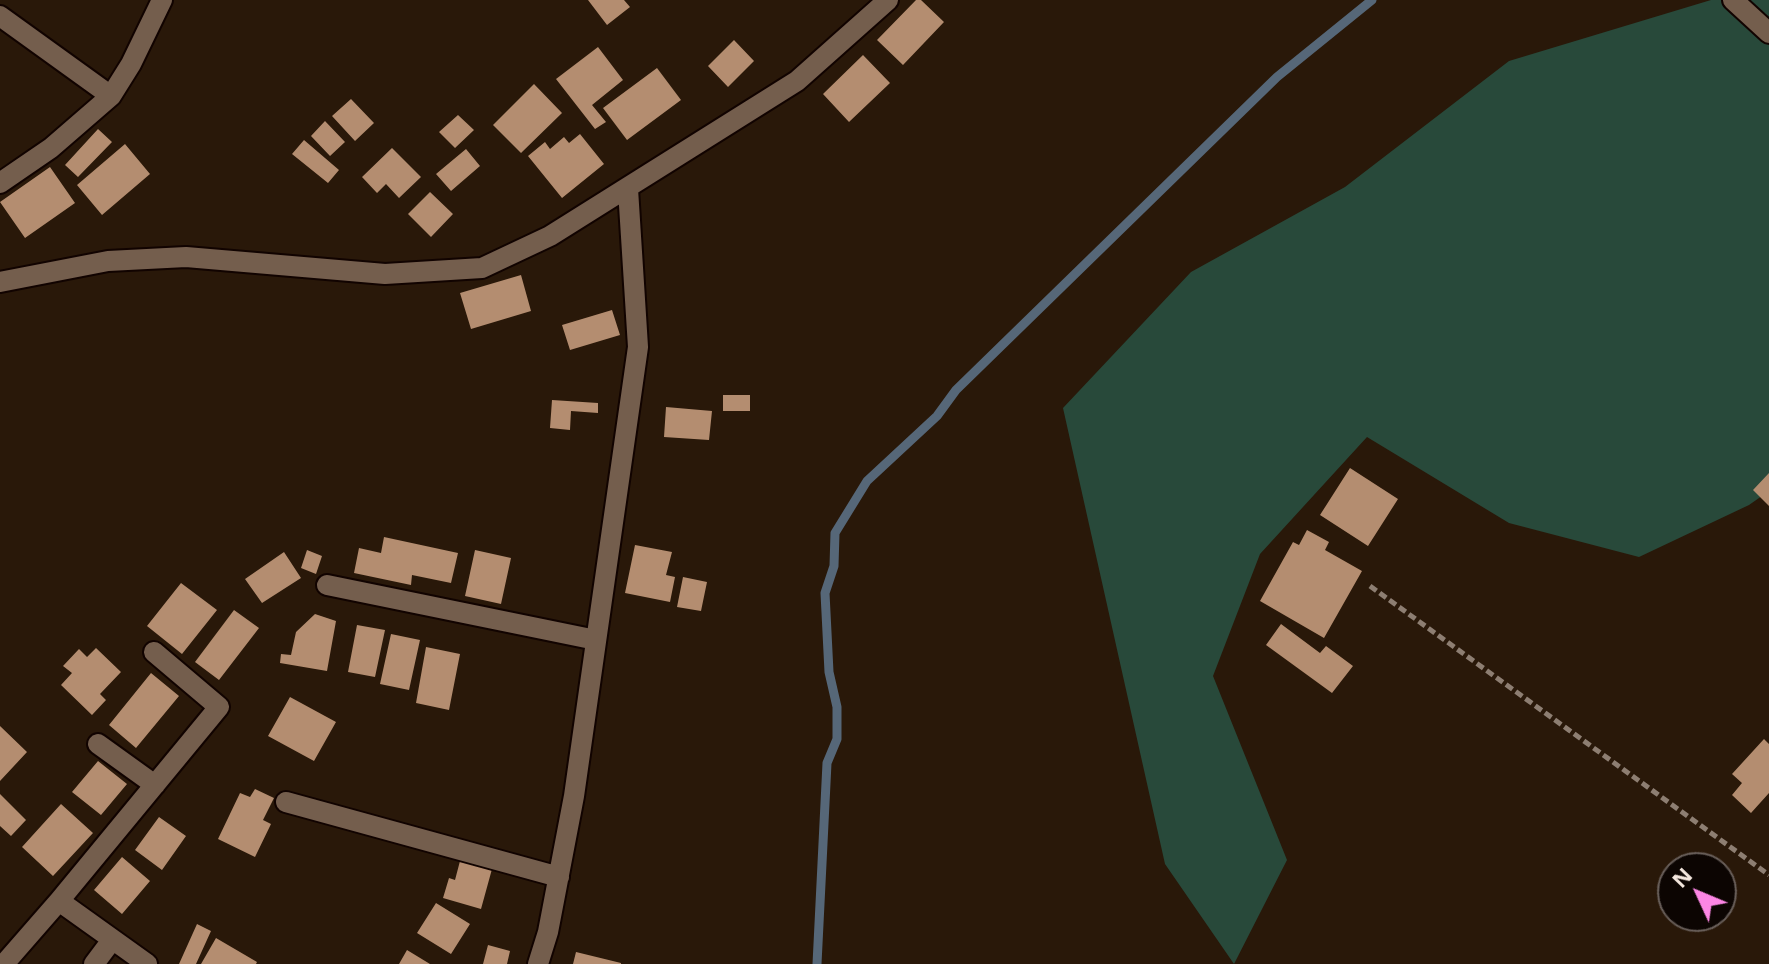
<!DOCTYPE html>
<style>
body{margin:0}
#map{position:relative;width:1769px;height:964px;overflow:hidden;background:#291809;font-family:"Noto Sans",sans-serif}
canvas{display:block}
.north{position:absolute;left:1657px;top:852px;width:80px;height:80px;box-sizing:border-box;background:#0c0502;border:2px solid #695f5a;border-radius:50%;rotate:314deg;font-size:22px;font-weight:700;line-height:32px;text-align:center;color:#f4e7de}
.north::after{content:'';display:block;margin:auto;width:28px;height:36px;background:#fc86e4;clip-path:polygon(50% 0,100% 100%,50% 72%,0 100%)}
</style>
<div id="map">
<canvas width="1769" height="964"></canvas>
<div class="north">N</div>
</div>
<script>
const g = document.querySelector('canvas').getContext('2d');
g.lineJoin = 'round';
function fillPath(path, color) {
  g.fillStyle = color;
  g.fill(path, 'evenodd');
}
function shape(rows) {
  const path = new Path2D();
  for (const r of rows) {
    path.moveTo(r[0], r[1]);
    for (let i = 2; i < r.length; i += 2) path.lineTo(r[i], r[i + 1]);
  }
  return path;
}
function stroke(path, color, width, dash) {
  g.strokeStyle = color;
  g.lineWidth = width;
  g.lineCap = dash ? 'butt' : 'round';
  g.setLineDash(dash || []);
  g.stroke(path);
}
const green = shape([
 [1711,0,1769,0,1769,491,1749,505,1639,557,1509,523,1367,437,1260,554,1213,676,1287,860,1234,964,1165,864,1063,408,1191,272,1345,187,1509,61]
]);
const stream = shape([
 [817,964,827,763,837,739,837,707,829,672,825,593,834,566,835,533,867,481,937,416,956,390,1277,77,1372,0]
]);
const building = shape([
 [588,0,624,0,630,7,607,25],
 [916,0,921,0,944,22,903,65,877,40],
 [734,40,754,61,728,87,708,66],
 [598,47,623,80,592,105,606,122,595,129,556,79],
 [863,55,890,83,849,122,823,94],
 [657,68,681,100,627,140,603,108],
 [534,84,562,113,521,153,493,125],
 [351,99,374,123,355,141,332,116],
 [458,115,474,130,455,148,439,132],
 [325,121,345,142,330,156,311,136],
 [98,129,112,142,78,177,65,165],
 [580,134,604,164,562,198,528,156,545,142,550,149,564,137,569,143],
 [304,140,339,170,328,183,292,154],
 [125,144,150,174,102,215,77,185],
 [392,148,421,177,399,198,386,184,377,193,362,177],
 [466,149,480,166,451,191,436,174],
 [50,167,75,203,25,238,0,202],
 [430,192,453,214,431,237,408,214],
 [521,275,531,311,471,329,460,293],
 [612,310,620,335,570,350,562,325],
 [723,395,750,395,750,411,723,411],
 [552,400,598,403,598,413,571,411,570,430,550,428],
 [666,407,712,411,709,440,664,437],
 [1350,468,1398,499,1368,546,1320,515],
 [1769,473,1769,506,1753,490],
 [1307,530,1329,542,1325,550,1362,571,1324,638,1260,601,1293,542,1299,545],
 [384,537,458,553,451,583,412,575,411,585,354,573,359,548,381,553],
 [635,545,672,552,666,575,675,577,670,602,625,593],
 [307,550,322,556,316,574,301,568],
 [475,550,511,558,501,604,465,596],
 [284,552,301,578,262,603,245,579],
 [683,577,707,582,701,611,677,607],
 [181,583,217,610,182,654,147,626],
 [234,610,259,628,219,680,195,662],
 [315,614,336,621,327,671,280,663,281,654,291,655,296,632],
 [1281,624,1320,653,1326,646,1353,666,1332,693,1266,645],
 [357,625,385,630,375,677,348,672],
 [391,634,420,640,409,690,380,684],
 [426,647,460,654,449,710,416,703],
 [96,648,121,672,100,694,106,700,92,715,61,685,72,673,63,666,79,649,87,657],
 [151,673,179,696,136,748,109,725],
 [290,697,336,722,314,761,268,736],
 [0,726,27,752,0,781],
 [1764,739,1769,744,1769,793,1751,813,1732,795,1742,783,1732,774],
 [98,761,127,784,101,815,72,792],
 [255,789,274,798,263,820,271,824,255,857,218,839,240,793,250,797],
 [0,794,26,820,11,836,0,826],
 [61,804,93,833,53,876,22,847],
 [159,817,186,836,162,870,135,850],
 [122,857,150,881,122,914,94,890],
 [460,861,492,869,481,909,443,898,449,878,455,880],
 [436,903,470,924,451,954,417,933],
 [197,924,211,931,196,964,179,964],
 [216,938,257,962,256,964,201,964],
 [488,945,510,951,507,964,483,964],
 [407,950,430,964,399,964],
 [576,952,621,963,621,964,573,964]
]);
const path = shape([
 [1370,586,1769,875]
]);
const minor = shape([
 [1733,0,1769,33],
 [0,16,111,96],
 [0,183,51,148,111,96,131,64,162,0],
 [0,282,108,261,186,257,385,274,482,268,550,236,797,81,888,0],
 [327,585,596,640],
 [98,744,155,785],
 [286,802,559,877],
 [59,901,219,707,154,652],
 [4,964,59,901,147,964],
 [94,964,112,940],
 [538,964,548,932,574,796,638,347,628,189]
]);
fillPath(green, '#28493a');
stroke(stream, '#566778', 9);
fillPath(building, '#b48d70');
stroke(minor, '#110300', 24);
stroke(path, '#8d7e72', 5, [8, 4]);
stroke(minor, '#745e4d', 20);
</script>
